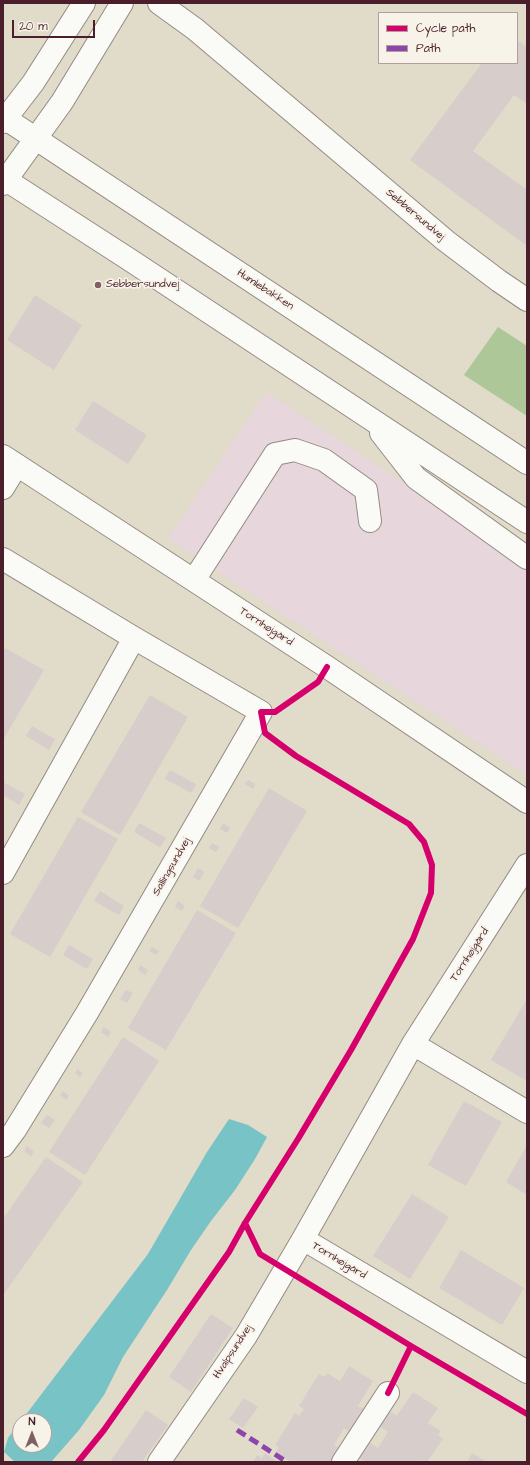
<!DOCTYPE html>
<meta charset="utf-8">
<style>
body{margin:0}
#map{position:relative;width:530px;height:1465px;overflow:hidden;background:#e1dbc9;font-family:"Architects Daughter",sans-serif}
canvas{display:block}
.frame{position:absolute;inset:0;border:4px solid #4a1f2b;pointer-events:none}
.legend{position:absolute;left:378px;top:12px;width:140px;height:52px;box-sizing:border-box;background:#f7f3e8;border:1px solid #b29e9c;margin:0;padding:5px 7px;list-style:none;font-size:12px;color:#4a1f2b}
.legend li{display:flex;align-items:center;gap:8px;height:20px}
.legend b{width:20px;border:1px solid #b29e9c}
.north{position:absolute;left:12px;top:1413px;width:40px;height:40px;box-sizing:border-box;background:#f7f3e8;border:1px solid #b29e9c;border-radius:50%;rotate:0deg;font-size:11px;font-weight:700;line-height:16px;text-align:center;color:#4a1f2b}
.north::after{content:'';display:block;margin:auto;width:14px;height:18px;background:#7f6162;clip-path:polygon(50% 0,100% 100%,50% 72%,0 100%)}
.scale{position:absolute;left:12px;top:20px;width:83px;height:18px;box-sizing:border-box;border:2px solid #4a1f2b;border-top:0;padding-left:5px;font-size:12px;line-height:14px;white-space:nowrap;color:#4a1f2b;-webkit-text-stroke:3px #f7f3e8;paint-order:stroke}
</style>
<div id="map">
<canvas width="530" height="1465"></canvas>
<div class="frame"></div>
<ul class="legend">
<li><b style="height:5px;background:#d6006c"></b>Cycle path</li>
<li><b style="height:5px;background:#8e44ad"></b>Path</li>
</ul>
<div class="north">N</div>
<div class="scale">20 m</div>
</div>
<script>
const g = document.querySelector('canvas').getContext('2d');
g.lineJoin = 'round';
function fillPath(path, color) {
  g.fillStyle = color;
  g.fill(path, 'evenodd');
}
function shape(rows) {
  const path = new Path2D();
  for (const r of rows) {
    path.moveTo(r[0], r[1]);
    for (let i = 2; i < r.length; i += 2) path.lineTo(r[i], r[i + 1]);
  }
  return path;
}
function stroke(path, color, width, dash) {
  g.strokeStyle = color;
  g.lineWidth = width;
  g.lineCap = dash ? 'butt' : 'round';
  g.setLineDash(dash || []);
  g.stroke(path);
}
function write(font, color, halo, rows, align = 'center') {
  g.font = font + ' "Architects Daughter",sans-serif';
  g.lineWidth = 3.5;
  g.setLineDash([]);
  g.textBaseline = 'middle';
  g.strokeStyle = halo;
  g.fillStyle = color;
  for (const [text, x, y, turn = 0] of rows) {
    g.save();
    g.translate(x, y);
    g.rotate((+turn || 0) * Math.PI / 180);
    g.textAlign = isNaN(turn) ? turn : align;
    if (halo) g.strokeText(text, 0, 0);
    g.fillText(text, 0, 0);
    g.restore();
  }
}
const built = shape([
 [266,392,527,564,527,775,168,539]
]);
const forest = shape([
 [498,327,527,346,527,416,464,375]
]);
const water = shape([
 [229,1119,248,1125,267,1137,255,1159,235,1190,211,1221,191,1250,167,1290,123,1357,104,1395,79,1430,51,1462,15,1462,4,1452,8,1438,20,1422,20,1445,44,1445,44,1421,21,1421,148,1254,207,1152]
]);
const building = shape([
 [517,40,527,47,527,104,514,95,473,151,527,190,527,246,410,160,482,63,517,63],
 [35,295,82,325,54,370,7,340],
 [93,401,147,435,128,464,75,430],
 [5,648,44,670,3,740,3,651],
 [150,695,188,717,120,835,81,812],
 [32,726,55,739,49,750,26,736],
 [170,770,196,784,191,793,165,779],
 [248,780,255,784,253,789,245,784],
 [3,782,25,794,19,805,3,795],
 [269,788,307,811,238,928,200,906],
 [78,817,118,839,50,957,10,934],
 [139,823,166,838,160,847,134,832],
 [223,823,230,828,227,833,220,829],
 [212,843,219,847,216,852,209,848],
 [198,868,204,872,199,881,193,877],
 [100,891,124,906,119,915,94,901],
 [178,901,185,906,182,911,175,907],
 [197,910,236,933,166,1050,128,1028],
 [69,945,93,959,87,969,63,955],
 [152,947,159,951,156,955,149,951],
 [140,965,148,970,145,975,138,970],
 [126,990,133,993,127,1003,120,999],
 [527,999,527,1081,491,1060],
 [104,1027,111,1032,108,1037,101,1032],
 [123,1037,159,1061,85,1175,49,1152],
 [77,1069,83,1073,80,1077,75,1073],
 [63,1091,69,1096,66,1100,60,1095],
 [464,1101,502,1122,466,1186,428,1165],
 [47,1115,55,1120,49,1128,41,1123],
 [527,1145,527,1195,506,1182],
 [27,1146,34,1152,31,1156,24,1151],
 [46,1157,83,1182,4,1294,3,1293,3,1219],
 [412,1194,449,1217,410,1279,373,1256],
 [461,1250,524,1288,502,1325,439,1288],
 [211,1314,233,1328,191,1392,169,1377],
 [349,1366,373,1381,358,1406,367,1411,353,1434,344,1428,334,1445,342,1450,334,1462,291,1462,276,1452,279,1447,275,1445,295,1413,299,1416,304,1409,299,1406,319,1374,324,1377,327,1373,340,1381],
 [413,1392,438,1408,428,1423,441,1431,438,1435,443,1439,427,1462,422,1460,421,1462,366,1462,359,1458,369,1442,378,1448,388,1432,379,1426,389,1411,397,1416],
 [244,1398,258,1407,243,1428,229,1419],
 [146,1410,168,1425,142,1462,110,1462],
 [265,1453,278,1462,253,1462,257,1455,262,1458],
 [472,1453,487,1462,467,1462]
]);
const minor = shape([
 [159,3,195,29,446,241,499,281,527,300],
 [3,117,527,463],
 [3,122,33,83,84,3],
 [3,178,127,258,527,522],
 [3,184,62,102,122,3],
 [381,433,416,478,527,558],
 [3,456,327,667,527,802],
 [3,488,17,465],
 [3,559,134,638,261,712,87,1013,15,1130,3,1146],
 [194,580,275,454,295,450,324,460,366,490,370,521],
 [3,873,134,638],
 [413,1044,527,1112],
 [303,1239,527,1372],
 [159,1462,246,1336,303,1239,413,1044,527,865],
 [343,1462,388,1393]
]);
const quiet = shape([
 [237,1430,287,1462]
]);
const cycleway = shape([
 [245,1223,260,1254,411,1346,527,1414],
 [388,1393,411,1346],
 [78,1462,104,1430,229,1252,245,1223,298,1139,351,1050,413,939,431,893,432,865,424,842,409,824,296,756,265,733,261,712,275,712,318,682,327,667]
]);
const markers = [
 [98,285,4,"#7f6162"]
];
const streetNames = [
 ["Sebbersundvej",415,215,40],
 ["Humlebakken",265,290,33],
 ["Tornhøjgård",266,627,33],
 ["Sallingsundvej",172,867,-60],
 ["Tornhøjgård",470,955,-57],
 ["Tornhøjgård",339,1261,31],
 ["Hvalpsundvej",233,1352,-57]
];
const poiNames = [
 ["Sebbersundvej",106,285]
];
fillPath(built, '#e7d6db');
fillPath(forest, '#adc799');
fillPath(water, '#78c3c6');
fillPath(building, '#d7cdcb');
stroke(minor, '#958a83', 24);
stroke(minor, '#fafaf7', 22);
stroke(quiet, '#8e44ad', 5, [10, 5]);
stroke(cycleway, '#d6006c', 6);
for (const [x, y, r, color] of markers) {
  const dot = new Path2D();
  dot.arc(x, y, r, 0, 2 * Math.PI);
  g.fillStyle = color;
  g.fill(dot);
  stroke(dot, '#f7f3e8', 1.5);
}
write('11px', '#4a1f2b', '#f7f3e8', streetNames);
write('11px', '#4a1f2b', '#f7f3e8', poiNames, 'left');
</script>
